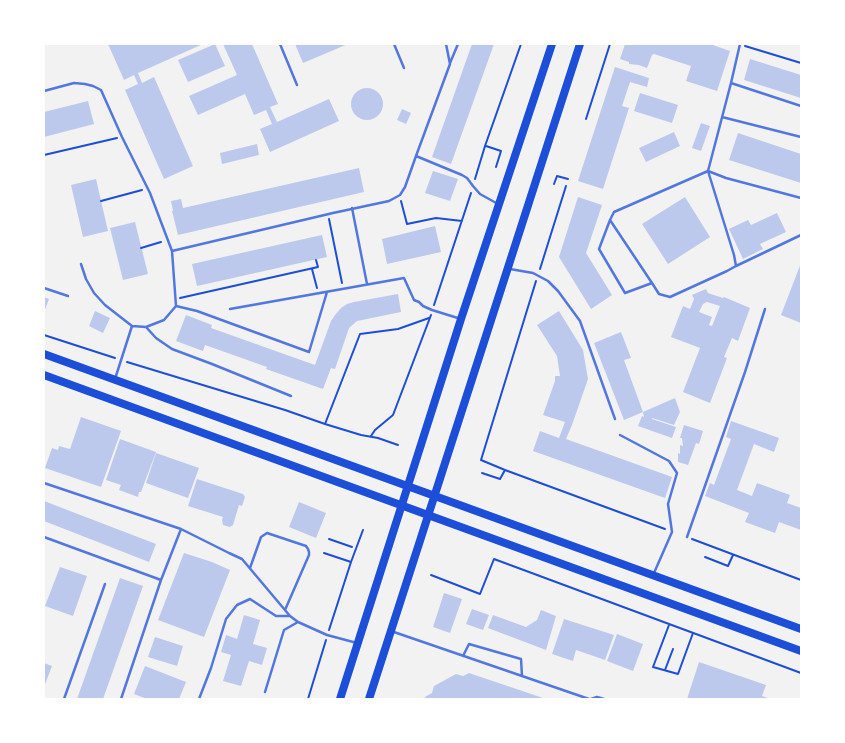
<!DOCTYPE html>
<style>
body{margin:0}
#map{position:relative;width:845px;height:743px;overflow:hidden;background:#f2f2f2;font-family:Ubuntu,sans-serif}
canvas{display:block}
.frame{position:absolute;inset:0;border:45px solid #fff;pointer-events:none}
</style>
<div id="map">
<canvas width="845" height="743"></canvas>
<div class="frame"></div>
</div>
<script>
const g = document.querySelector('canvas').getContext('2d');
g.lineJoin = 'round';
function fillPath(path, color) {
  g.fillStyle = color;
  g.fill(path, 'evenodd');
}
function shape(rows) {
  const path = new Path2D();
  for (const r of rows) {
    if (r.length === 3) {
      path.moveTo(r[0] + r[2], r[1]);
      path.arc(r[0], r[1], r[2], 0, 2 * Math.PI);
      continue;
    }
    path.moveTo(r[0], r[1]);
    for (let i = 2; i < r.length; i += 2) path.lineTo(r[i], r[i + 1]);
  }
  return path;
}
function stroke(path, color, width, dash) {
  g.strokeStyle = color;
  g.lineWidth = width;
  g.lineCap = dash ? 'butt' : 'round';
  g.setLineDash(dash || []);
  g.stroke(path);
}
const building = shape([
 [108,44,203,44,138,73,142,83,154,77,193,166,164,179,125,90,138,84,134,75,124,80],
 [215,44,225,66,188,82,178,60],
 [223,44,252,44,278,104,270,107,277,122,329,99,339,121,270,152,260,129,272,124,266,110,254,115,245,94,198,115,189,96,237,75],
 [295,44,348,44,303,63],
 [472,44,494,44,451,164,432,157],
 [625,44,710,44,730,51,717,91,686,81,691,66,654,54,652,55,647,68,639,65,629,64,629,62,620,59],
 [750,59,801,75,801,98,744,80],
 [615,67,649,78,647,87,630,82,622,106,629,108,603,189,578,181],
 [367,104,16],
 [640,93,678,105,672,123,634,111],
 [88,101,94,124,44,137,44,112],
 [402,109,411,113,406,124,397,120],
 [701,123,710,126,701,151,692,148],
 [674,132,680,146,646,162,639,148],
 [738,133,801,154,801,183,729,160],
 [257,144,259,155,222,164,220,153],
 [359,168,364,192,178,235,172,211,173,211,171,201,181,199,183,208],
 [433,171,458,179,450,201,425,193],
 [96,179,108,231,83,237,71,185],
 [578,197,602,205,586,253,612,295,591,309,559,257],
 [685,197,710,237,668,264,642,224],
 [777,213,786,232,760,244,763,249,743,259,729,229,748,220,751,225],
 [135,222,148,274,123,280,110,228],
 [435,226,441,252,387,264,382,239],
 [322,235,327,257,197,286,192,264],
 [801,263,801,323,781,315],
 [706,289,708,293,723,298,724,297,750,308,738,341,732,338,724,357,727,358,710,403,683,392,700,348,671,337,683,306,690,309,694,299,692,295],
 [707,302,720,306,712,326,709,325,712,317,699,312,703,304],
 [398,294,401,312,357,321,349,328,335,369,331,368,323,389,266,369,267,367,205,345,203,351,176,341,186,315,212,325,211,328,315,365,331,321,335,315,341,308,347,304,354,302],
 [44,297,49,299,44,312],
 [95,311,110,318,103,333,89,326],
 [559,311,583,350,588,379,572,425,566,439,672,477,665,498,533,451,540,431,559,438,565,422,543,415,555,381,555,376,560,376,557,356,537,325],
 [621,332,631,358,624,360,643,412,624,420,594,343],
 [675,398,680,412,674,425,652,418,652,419,676,427,672,438,638,426,642,416,644,417,643,412],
 [81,417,121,431,101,487,45,468,52,448,58,450,59,446,70,449],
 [731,421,779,438,774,452,754,444,737,490,752,496,757,483,790,495,787,503,801,508,801,530,779,522,775,533,745,522,749,513,705,496,710,483,714,485,731,439,726,437],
 [684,425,703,431,699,444,696,443,688,465,678,462,678,453,680,454,680,445,683,446,682,438,680,438],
 [120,439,156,452,141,492,139,492,138,497,119,490,121,485,106,480],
 [156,453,199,468,188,498,146,483],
 [197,479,243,494,245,497,242,506,239,505,233,525,230,527,223,525,222,520,223,517,188,506],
 [44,501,156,544,149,562,44,521],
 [299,502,326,513,316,538,289,527],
 [184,553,212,562,230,570,204,637,158,620],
 [60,567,87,576,73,616,45,606],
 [120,578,143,586,103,699,77,699],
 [444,593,462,599,450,633,433,627],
 [472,609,489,615,483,630,466,624],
 [541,610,556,616,546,650,488,628,493,615,526,627,537,620],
 [244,615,260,620,253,644,267,648,262,665,249,661,241,686,223,681,231,655,221,652,226,635,237,639],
 [564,619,614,635,605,660,576,650,573,661,552,654],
 [617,634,643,644,633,671,607,661],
 [155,637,183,646,177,666,148,657],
 [699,662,766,685,762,696,771,699,687,699],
 [44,663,52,666,44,687],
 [145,666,186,682,179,699,147,699,134,694],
 [469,673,546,699,424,699,425,697,432,693,434,686,456,674,463,676]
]);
const path = shape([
 [745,46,801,63],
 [586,119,610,44],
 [486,146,501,151,496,167],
 [44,155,117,138],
 [475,179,485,146,521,44],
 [554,184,557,176,568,179],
 [101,201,142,190],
 [401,201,407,224,436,218,462,221],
 [329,219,342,283],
 [141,248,161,242],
 [312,269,317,288],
 [540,269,566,186],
 [536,281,481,460,505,470,665,529],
 [180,298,318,267,316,260],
 [434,305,471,193],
 [44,335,115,358],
 [127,362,285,410,325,424,361,435,378,438,398,445],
 [325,424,360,334,398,329,429,318],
 [371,436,375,430,393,415,431,315],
 [482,473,500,479,505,470],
 [329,539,352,547],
 [692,539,801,580],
 [324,553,351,562],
 [705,557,728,566,733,555],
 [431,575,480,594,494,559,801,673],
 [669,625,653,667,678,674,693,633],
 [329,630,351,562,363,530],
 [665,670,673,649],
 [308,699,326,640]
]);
const service = shape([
 [280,44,297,85],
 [394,44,404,68],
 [446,44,450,64,416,156,462,175,467,178,473,186,480,194,498,204],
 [450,63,458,44],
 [731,83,801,106],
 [44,91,74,83,85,84,93,86,101,90,122,137,150,193,172,251,176,306,164,320,146,327,132,326,115,379],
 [722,117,801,137],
 [352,208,367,284],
 [610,220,652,283,625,293,599,249,610,220,614,212,708,171,731,83,740,44],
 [172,251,333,213,389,201,400,195,405,187,416,156],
 [81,264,86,279,94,293,105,305,132,326],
 [736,266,801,235],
 [510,269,533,273,548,281,558,291,580,321,615,419],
 [652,283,659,294,670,297,727,271,736,266,734,255,708,171,726,178,801,198],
 [44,288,68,296],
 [176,306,197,311,309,352,327,292],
 [230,309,404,278,414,300,419,302,423,306,432,310,461,319],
 [146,327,156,338,172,349,212,364,291,396],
 [620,435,669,461,677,473,668,504,672,532,654,573],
 [44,483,181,529,229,553,242,559,290,616,298,622,327,635,357,643],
 [44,537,161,580],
 [687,537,745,372,765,309],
 [250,568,261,537,267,533,306,546,308,549,309,552,309,555,285,610],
 [391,631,589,699],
 [463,656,469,644,521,659,522,676],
 [265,692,284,630,298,622],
 [64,699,105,584],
 [121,699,161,580,181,529],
 [199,699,211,668,226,619,237,605,250,599,276,616,290,616],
 [591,699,597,697,604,699]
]);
const primary = shape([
 [44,354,801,629],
 [44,375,801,651],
 [340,699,461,319,552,44],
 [369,699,580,44]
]);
fillPath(building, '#bdc9ec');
stroke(path, '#1d4ed8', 2);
stroke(service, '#5277de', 2.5);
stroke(primary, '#1d4ed8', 8);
</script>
